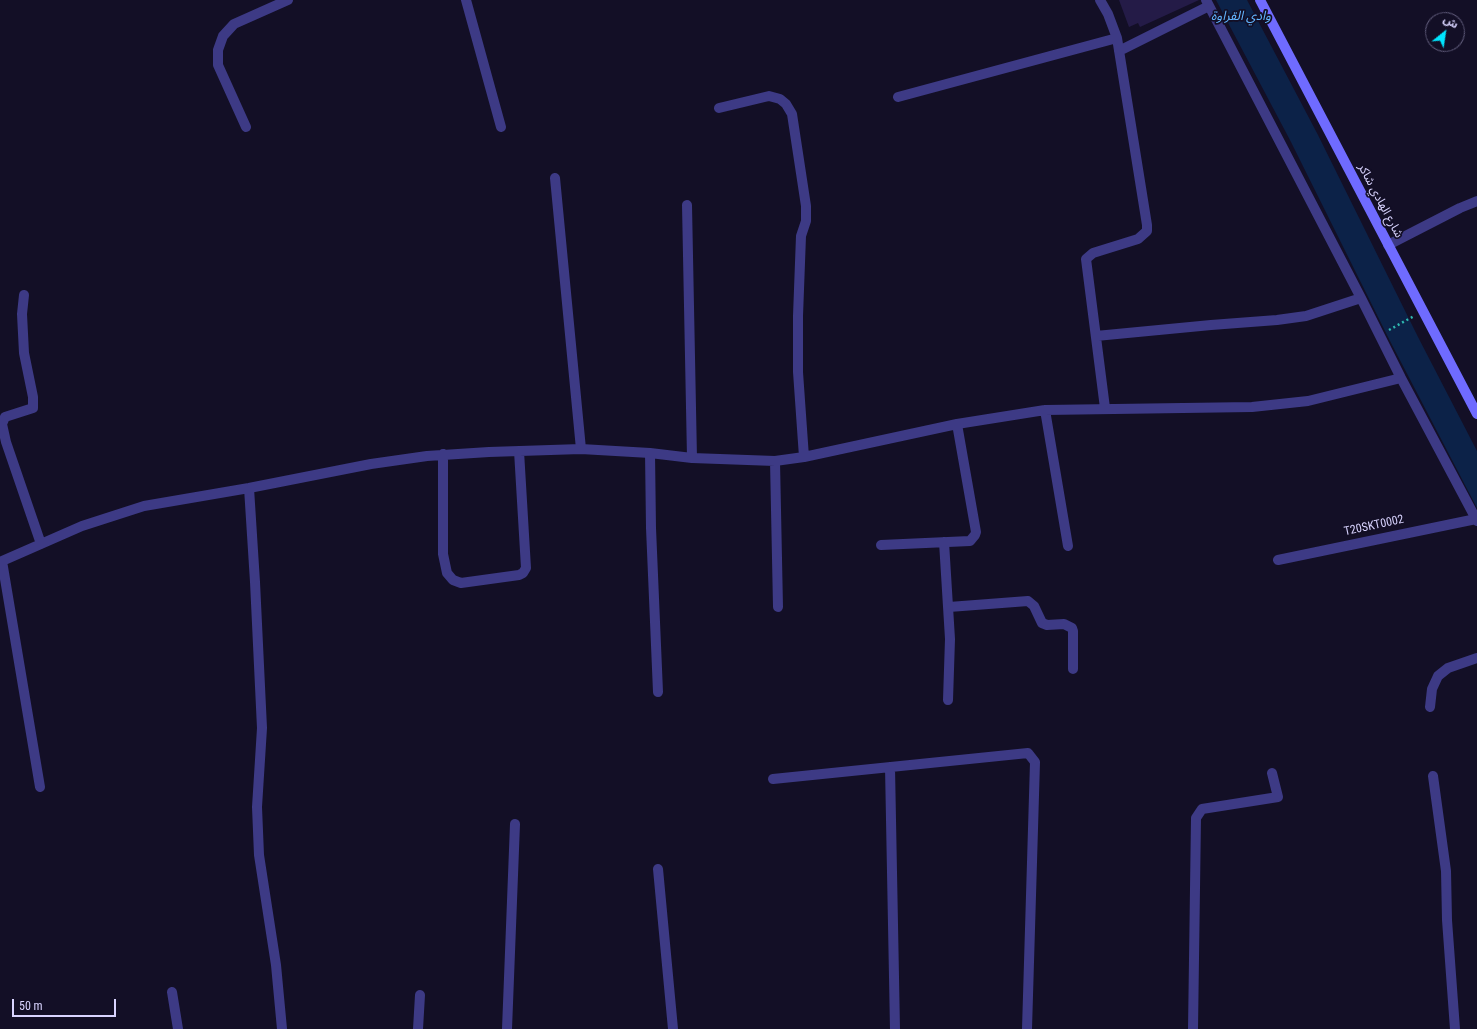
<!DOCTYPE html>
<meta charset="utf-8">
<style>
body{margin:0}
#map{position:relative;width:1477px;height:1029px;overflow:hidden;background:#130f26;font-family:"Roboto Condensed","Noto Sans Arabic",sans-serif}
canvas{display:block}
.north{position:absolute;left:1425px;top:12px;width:40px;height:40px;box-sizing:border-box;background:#130f26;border:1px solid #625e7d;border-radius:50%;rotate:30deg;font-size:11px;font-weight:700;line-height:16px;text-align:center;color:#d9d4ff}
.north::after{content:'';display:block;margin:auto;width:14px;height:18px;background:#00e5ff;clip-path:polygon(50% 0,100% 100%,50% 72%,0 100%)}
.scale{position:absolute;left:12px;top:999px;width:104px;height:18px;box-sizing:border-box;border:2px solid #d9d4ff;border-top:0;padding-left:5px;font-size:12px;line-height:14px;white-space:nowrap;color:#d9d4ff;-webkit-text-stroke:3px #130f26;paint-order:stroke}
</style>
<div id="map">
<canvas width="1477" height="1029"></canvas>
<div class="north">ش</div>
<div class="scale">50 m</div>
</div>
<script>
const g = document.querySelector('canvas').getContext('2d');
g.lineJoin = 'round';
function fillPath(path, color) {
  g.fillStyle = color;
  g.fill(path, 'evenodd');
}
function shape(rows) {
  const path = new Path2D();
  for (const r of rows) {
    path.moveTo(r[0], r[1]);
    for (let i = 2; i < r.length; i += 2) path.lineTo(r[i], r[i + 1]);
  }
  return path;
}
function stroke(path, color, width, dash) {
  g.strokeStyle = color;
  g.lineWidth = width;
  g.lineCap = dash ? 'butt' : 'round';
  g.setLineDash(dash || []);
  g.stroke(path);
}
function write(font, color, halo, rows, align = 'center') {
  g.font = font + ' "Roboto Condensed","Noto Sans Arabic",sans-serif';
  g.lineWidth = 3.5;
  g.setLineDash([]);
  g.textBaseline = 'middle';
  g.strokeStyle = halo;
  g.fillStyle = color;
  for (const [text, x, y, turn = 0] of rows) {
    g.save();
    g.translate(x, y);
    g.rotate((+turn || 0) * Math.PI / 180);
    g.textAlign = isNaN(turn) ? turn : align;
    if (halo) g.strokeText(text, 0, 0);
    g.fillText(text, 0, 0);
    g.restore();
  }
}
const water = shape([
 [1216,0,1247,0,1318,135,1418,337,1477,451,1477,508,1390,341,1291,142]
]);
const building = shape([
 [1119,0,1199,0,1140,27,1138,23,1129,27]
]);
const path = shape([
 [1389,330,1414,316]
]);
const street = shape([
 [466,0,501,127],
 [1100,0,1108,14,1117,38,1147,225,1147,231,1138,239,1093,253,1086,259,1105,408],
 [1206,0,1361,298,1401,378,1477,521],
 [1119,51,1209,6],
 [898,97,1117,38],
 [719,108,769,96,780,99,786,104,792,114,806,206,806,221,801,236,798,316,798,372,804,457],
 [246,127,218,65,218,50,223,36,234,24,288,0],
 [555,178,581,449],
 [687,205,692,458],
 [1388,245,1460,208,1477,201],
 [24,295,22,314,24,353,33,397,33,408,5,417,2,424,6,442,41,544],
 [1096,336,1211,325,1277,320,1306,316,1361,298],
 [1045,410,1068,546],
 [650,453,651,528,658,692],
 [443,454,443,554,447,573,453,580,461,583,519,575,523,573,526,568,519,451],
 [775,461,778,607],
 [249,488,255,582,262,728,257,807,259,855,276,965,282,1029],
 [944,542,950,639,948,700],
 [881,545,970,541,975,535,976,532,957,424],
 [1278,560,1476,519],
 [2,561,40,787],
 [0,562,82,526,144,506,249,488,371,464,427,456,489,452,581,449,650,453,692,458,775,461,804,457,957,424,1045,410,1252,407,1308,401,1401,378],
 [949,607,1028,601,1034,606,1042,623,1047,625,1064,624,1072,628,1073,631,1073,669],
 [1430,707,1432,689,1438,676,1448,668,1477,658],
 [890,767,895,1029],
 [1433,776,1446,871,1447,920,1455,1029],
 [773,779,1028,753,1035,762,1027,1029],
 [658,869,673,1029],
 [172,992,178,1029],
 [418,1029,420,995],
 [507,1029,515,824],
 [1193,1029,1196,818,1202,809,1278,797,1272,773]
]);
const secondary = shape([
 [1260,0,1477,414]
]);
const streetNames = [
 ["شارع الهادي شاكر",1380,201,62],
 ["T20SKT0002",1374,526,-12]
];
const waterNames = [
 ["وادي القراوة",1241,17]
];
fillPath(water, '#0c2248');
fillPath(building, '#241b47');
stroke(path, '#2fb8b0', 2.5, [2, 3]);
stroke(street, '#3d3a85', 10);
stroke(secondary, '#6f6bff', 10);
write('12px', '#d9d4ff', '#130f26', streetNames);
write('italic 13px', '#62b6ff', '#130f26', waterNames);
</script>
